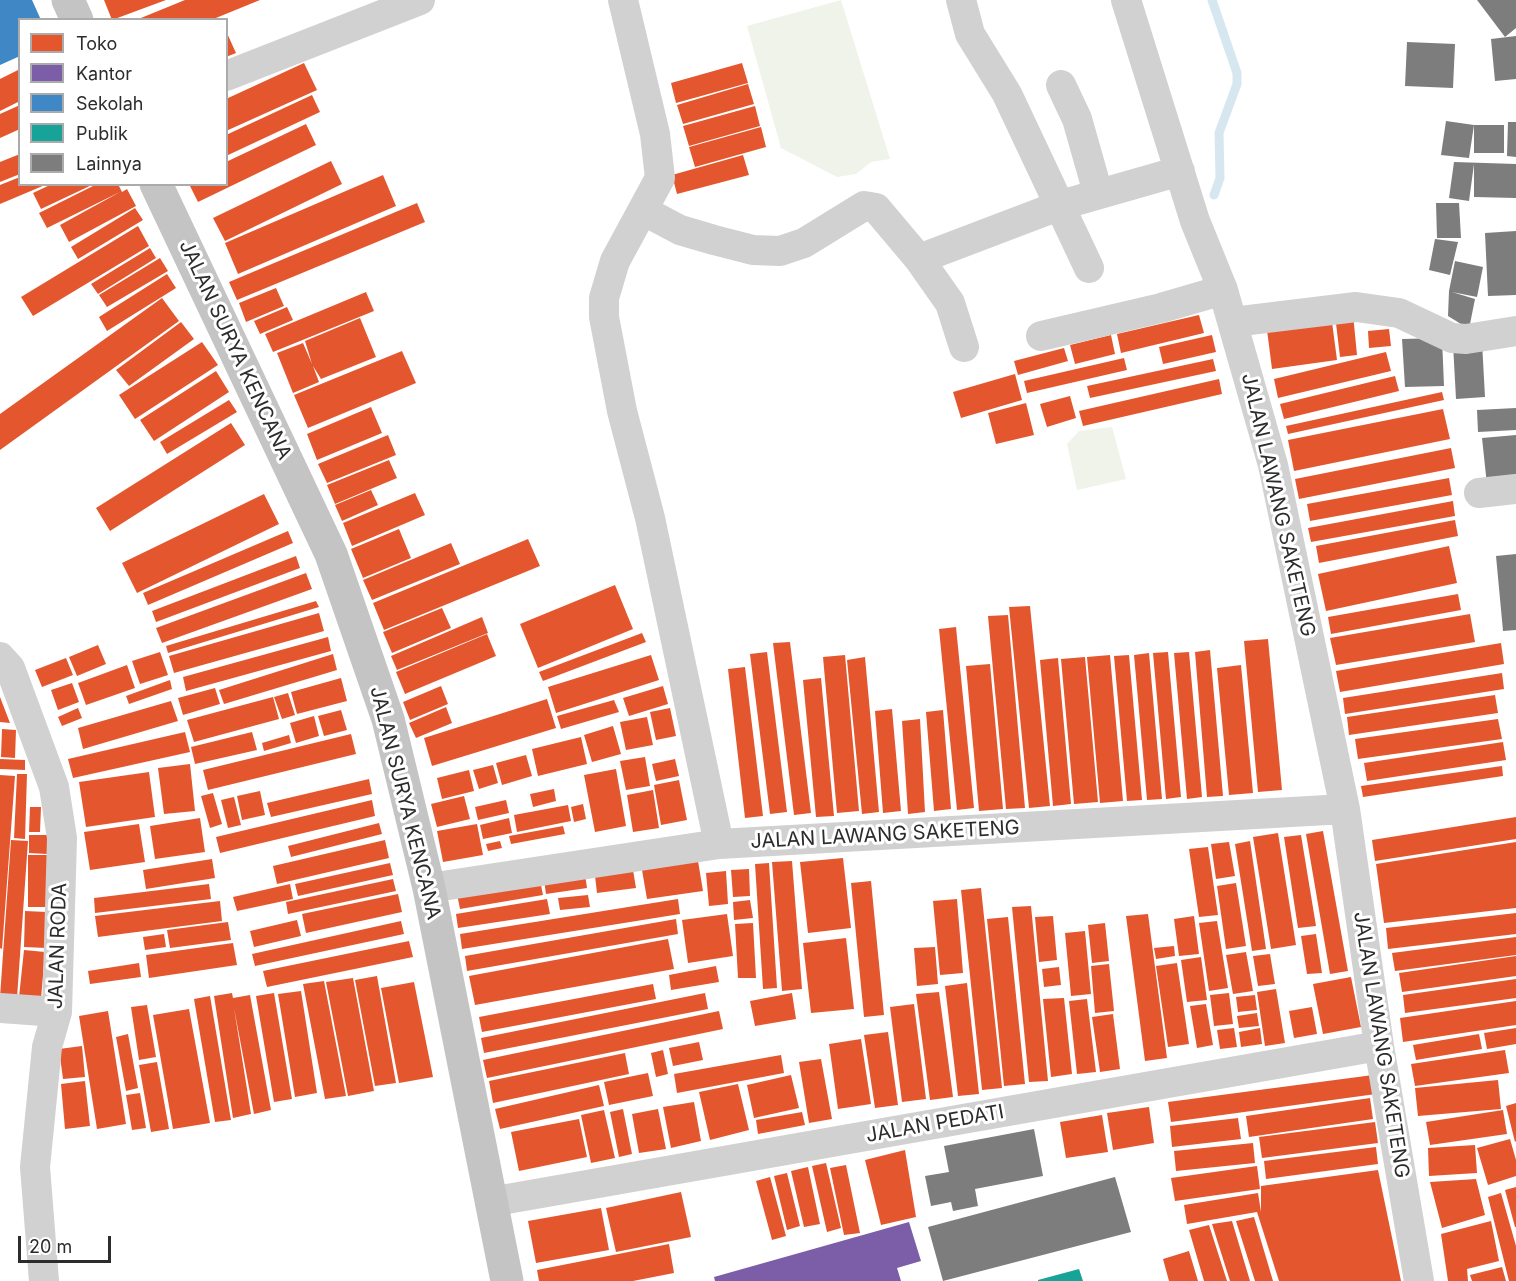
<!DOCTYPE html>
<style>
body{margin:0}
#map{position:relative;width:1516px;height:1281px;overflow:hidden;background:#fff;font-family:Inter,sans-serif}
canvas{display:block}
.legend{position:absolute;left:18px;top:18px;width:210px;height:168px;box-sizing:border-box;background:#fff;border:2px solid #ababab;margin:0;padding:8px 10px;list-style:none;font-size:18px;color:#2c2c2c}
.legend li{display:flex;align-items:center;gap:12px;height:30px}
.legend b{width:30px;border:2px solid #ababab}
.scale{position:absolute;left:18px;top:1236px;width:93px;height:27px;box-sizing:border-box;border:3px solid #2c2c2c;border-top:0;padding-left:8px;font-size:18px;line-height:21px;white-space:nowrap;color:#2c2c2c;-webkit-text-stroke:4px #fff;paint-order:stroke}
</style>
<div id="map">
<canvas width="1516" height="1281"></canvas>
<ul class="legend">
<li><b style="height:16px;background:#e4572e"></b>Toko</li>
<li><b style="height:16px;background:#7b5ea7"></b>Kantor</li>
<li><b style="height:16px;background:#3f88c5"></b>Sekolah</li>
<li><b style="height:16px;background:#17a398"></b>Publik</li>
<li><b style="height:16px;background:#7d7d7d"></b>Lainnya</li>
</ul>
<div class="scale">20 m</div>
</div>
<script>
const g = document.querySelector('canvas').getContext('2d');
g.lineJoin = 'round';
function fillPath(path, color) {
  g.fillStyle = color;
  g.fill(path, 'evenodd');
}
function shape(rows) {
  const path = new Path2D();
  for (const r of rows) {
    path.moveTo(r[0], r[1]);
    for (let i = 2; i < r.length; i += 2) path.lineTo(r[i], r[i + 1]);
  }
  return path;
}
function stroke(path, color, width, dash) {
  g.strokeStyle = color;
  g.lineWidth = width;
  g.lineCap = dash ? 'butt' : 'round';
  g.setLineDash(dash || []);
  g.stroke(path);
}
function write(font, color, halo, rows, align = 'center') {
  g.font = font + ' Inter,sans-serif';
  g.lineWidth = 6;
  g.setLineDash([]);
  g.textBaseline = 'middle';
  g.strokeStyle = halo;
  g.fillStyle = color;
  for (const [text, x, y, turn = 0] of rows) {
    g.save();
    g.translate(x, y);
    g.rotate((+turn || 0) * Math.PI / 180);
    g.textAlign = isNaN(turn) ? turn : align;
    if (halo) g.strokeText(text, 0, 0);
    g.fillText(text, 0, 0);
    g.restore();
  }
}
const green = shape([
 [841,0,890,159,871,162,856,174,837,177,781,148,747,26],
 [1112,427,1126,479,1077,490,1067,444,1079,431]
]);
const shops = shape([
 [104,0,166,0,112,20],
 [185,0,260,0,211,20,136,20],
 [226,31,236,53,226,57],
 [304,63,317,90,226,131,226,99],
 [742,63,748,83,676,103,671,83],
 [20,69,20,101,0,111,0,79],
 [748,84,754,104,683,124,677,105],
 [312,95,320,112,226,156,226,135],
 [20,105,20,129,0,138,0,114],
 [755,106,760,126,689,146,683,126],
 [306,124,316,145,198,202,189,184,226,184,226,162],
 [761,127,766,147,695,167,689,147],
 [20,154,20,174,0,182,0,162],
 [743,155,749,175,677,194,672,175],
 [331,161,342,184,225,241,213,218],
 [383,175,396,206,238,274,225,243],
 [20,177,20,184,45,185,0,204,0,185],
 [52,184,94,184,41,209,33,193],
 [97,184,118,184,122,192,127,189,136,206,69,242,60,225,120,192,47,228,39,213],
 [417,203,425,222,237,300,229,282],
 [135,208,143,220,78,259,71,247],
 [138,226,149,246,33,316,21,297],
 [150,248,156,258,98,294,91,284],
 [160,258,168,271,107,307,99,295],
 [167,274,176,288,107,331,99,317],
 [276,288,284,306,246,322,239,303],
 [366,292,374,311,273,352,265,334],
 [162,298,179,321,0,450,0,414],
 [287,307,293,320,260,334,254,321],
 [1353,314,1357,355,1340,357,1335,315],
 [1199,315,1204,333,1121,353,1117,334],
 [360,318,376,357,321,379,313,366,319,382,293,393,277,353,303,343,312,364,305,341],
 [181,322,194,339,129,386,116,370],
 [1332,322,1337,360,1272,369,1267,330],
 [1389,329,1391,346,1369,348,1368,331],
 [1111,335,1115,354,1075,364,1070,345],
 [1212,335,1216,352,1163,364,1159,347],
 [202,342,218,365,135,419,119,395],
 [1064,348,1068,361,1018,375,1014,361],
 [402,351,416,383,308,428,294,395],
 [1386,352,1391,371,1278,398,1274,379],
 [1124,358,1127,370,1027,393,1024,381],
 [1213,359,1216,371,1090,398,1087,386],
 [216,371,229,392,154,441,140,420],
 [1015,374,1022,400,961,418,953,392],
 [1395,376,1399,391,1284,419,1280,404],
 [1219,379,1222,394,1083,426,1079,411],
 [1442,392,1444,400,1288,434,1286,426],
 [1070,396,1076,418,1047,427,1040,404],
 [229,400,237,412,167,454,160,442],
 [1026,403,1034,435,996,444,988,413],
 [371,407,382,433,317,460,307,434],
 [1443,409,1450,439,1294,471,1288,440],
 [231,423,245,445,110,531,96,508],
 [388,435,396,455,327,483,318,464],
 [1451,448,1455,468,1299,499,1295,479],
 [389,460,397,478,335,504,327,485],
 [1449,478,1452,495,1310,521,1307,504],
 [371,490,378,505,342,521,335,505],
 [415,493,425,515,352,546,343,523],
 [264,494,279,524,137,593,122,563],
 [1453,501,1455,516,1311,542,1308,528],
 [1455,520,1458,536,1319,563,1316,546],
 [399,529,411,558,363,578,351,549],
 [288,531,293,543,148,605,143,593],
 [528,539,540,566,384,630,373,603],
 [451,543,460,564,372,600,363,580],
 [1449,546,1457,583,1326,611,1318,574],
 [296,556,300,568,156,622,152,611],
 [306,573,312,589,162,643,156,628],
 [615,585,633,629,538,668,520,624],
 [1458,594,1461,610,1331,634,1328,617],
 [316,601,319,607,168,653,166,646],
 [1030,606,1050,806,1029,808,1009,607],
 [442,608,451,628,392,653,383,632],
 [319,613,324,631,174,673,169,656],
 [1470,614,1475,642,1336,665,1330,638],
 [1008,615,1025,808,1006,809,988,616],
 [482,617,488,633,397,670,391,656],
 [956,627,974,808,957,810,939,629],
 [642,633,646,642,543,681,539,672],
 [487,634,496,656,405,694,396,672],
 [328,637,331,651,186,691,183,677],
 [1268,639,1282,790,1258,792,1244,641],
 [790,642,811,813,794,815,773,643],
 [1501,643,1504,664,1340,692,1336,671],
 [98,645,106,664,77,676,69,657],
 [1210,650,1223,796,1207,797,1195,652],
 [160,652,168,675,140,684,132,661],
 [767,652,787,812,770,814,750,654],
 [1168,652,1181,797,1166,799,1153,653],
 [1189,652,1202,797,1187,799,1174,653],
 [1149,653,1162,799,1147,800,1134,655],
 [333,654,337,670,224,704,219,690],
 [651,655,659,680,556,713,548,687],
 [845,655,859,811,837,813,823,657],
 [1110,655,1123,801,1100,803,1087,657],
 [1129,655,1142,800,1127,801,1114,656],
 [865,657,879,812,862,814,847,660],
 [1085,657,1098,802,1074,804,1061,659],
 [66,658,73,675,42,687,35,670],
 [1058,658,1071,804,1053,806,1040,660],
 [990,664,1003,809,979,811,966,666],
 [127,665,135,688,86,705,78,683],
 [1241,665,1253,793,1229,795,1217,668],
 [745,667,763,816,745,818,728,669],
 [1502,673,1504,689,1345,714,1343,698],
 [341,678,347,701,297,714,291,692],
 [821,678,834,816,816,817,803,680],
 [170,680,172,689,129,704,126,696],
 [72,683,79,702,58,710,51,690],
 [441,686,448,704,410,720,403,702],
 [663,686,668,704,629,716,623,698],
 [215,688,220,704,183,715,178,698],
 [288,693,295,715,282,719,274,697],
 [1495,695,1498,713,1349,735,1347,717],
 [0,697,10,723,0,722],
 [273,697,279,719,194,742,187,720],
 [547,699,556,728,432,766,424,738],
 [614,700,619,712,561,729,557,716],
 [171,701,178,721,83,749,78,728],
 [446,707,452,723,416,738,409,723],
 [78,708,82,718,62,726,58,717],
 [670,708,676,736,656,740,650,712],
 [892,709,901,811,883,813,875,711],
 [341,710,347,730,324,736,318,716],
 [943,710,951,809,934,811,926,712],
 [314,716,319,736,296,743,290,723],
 [647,717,653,745,626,750,620,722],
 [920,719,925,812,908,814,902,721],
 [1498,719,1502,739,1358,759,1355,739],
 [613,726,621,754,592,762,584,735],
 [2,729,16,730,15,758,1,757],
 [185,732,190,752,73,778,68,759],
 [252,732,257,750,195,764,191,747],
 [351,734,356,754,208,790,203,770],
 [289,735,291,743,264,751,262,743],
 [581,737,587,764,538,776,532,749],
 [1503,742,1506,760,1367,781,1364,763],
 [526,755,532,776,502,785,496,763],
 [645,757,650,786,626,790,620,761],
 [0,759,25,760,25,770,0,769],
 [675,759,679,776,656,781,652,764],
 [190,764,195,811,164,814,158,768],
 [493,765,498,783,479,789,473,770],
 [1502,766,1503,776,1363,797,1361,786],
 [616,769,626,826,595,832,584,775],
 [469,770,474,791,442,799,437,778],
 [149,772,155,817,86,827,79,782],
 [17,774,27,774,25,839,14,838],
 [0,775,15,776,2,949,0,948],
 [369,779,372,794,271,817,267,803],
 [679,780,687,820,661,825,654,785],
 [554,789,556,801,533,807,530,794],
 [653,790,659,828,633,832,627,795],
 [260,791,265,815,242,820,237,796],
 [213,793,222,824,210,828,201,796],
 [464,796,470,819,437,827,431,804],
 [234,797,241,825,228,828,221,800],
 [372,800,375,816,220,853,216,837],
 [506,800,509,813,478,820,475,807],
 [583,804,586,819,574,822,571,807],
 [568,805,571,821,517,832,514,815],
 [30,807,41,807,40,832,29,832],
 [1516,817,1516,839,1375,861,1372,840],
 [200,818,205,852,155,859,150,826],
 [509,818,512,833,483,839,480,825],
 [379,823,382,834,291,857,288,846],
 [139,824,145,862,90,870,84,832],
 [477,824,483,855,443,862,437,831],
 [563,826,565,834,511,844,509,836],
 [1323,831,1348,971,1330,974,1306,834],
 [1278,833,1296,945,1271,949,1253,837],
 [29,835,48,835,47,854,29,853],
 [1301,835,1316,926,1298,928,1284,837],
 [11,840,28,841,17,998,0,997],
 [385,840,389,858,277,884,273,866],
 [500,841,502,848,488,851,486,844],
 [1250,841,1266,949,1252,951,1235,844],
 [1229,842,1235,876,1216,879,1211,844],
 [1516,842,1516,908,1384,923,1376,864],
 [1208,847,1218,915,1199,917,1189,849],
 [28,855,48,855,47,907,28,907],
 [843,858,851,928,808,933,800,862],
 [212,859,215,878,146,889,143,870],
 [698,861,703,891,647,899,642,870],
 [792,861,802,989,782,991,772,862],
 [390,863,393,875,298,896,295,884],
 [769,863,777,988,763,989,755,864],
 [749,869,750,896,733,897,731,870],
 [633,870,636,888,597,893,595,876],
 [726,871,728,904,709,906,706,873],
 [585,874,587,888,546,894,544,880],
 [393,879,396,891,288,914,286,902],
 [540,880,543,895,460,909,457,894],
 [871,881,884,1015,864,1017,851,883],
 [1236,883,1246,946,1226,949,1217,886],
 [209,884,211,899,95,913,94,898],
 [290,884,293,899,237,911,233,897],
 [981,888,1002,1088,982,1090,961,890],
 [398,894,402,912,306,933,302,914],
 [588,895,590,907,560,910,558,898],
 [547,899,550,914,458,928,456,914],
 [678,899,680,914,462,949,460,934],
 [957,899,963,973,940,975,933,901],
 [750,900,753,918,734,920,733,902],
 [220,901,222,921,98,937,95,916],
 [1031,906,1048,1081,1029,1082,1012,907],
 [25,911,47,912,46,948,24,947],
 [1516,913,1516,934,1388,949,1386,928],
 [727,914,733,956,688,963,682,920],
 [1148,914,1167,1058,1145,1061,1126,916],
 [1053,916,1057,960,1039,962,1035,917],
 [1194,916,1199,954,1179,956,1174,919],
 [1008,917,1025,1084,1004,1086,987,919],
 [676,919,678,934,467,971,465,956],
 [297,920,301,936,254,947,250,931],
 [401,921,404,934,255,966,252,954],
 [1217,921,1228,988,1209,991,1199,923],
 [228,922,231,940,170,948,167,930],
 [753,923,756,978,738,978,735,924],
 [1105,923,1109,961,1092,963,1088,925],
 [1085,931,1091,994,1071,996,1065,933],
 [164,934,166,947,145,950,143,937],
 [1316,934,1322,973,1307,974,1301,936],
 [1516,937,1516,955,1395,971,1392,953],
 [846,938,854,1009,811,1013,803,943],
 [668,939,674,969,475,1005,469,976],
 [409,941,413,957,267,987,263,971],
 [233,943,237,965,149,978,146,955],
 [1174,946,1175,956,1156,959,1154,948],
 [935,947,938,984,917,986,914,948],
 [24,950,45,952,41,999,19,997],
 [1246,952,1253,991,1233,994,1226,955],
 [1270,954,1275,984,1258,986,1253,956],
 [1516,956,1516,976,1402,992,1399,973],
 [1201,957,1207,1000,1187,1002,1181,960],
 [139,963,141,977,90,984,88,971],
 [1177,963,1189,1044,1168,1047,1156,966],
 [1109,964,1114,1011,1095,1013,1091,966],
 [716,966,719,982,671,990,669,975],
 [1059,967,1061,985,1044,987,1042,969],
 [377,976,396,1083,375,1086,355,980],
 [1351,977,1361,1027,1323,1034,1313,984],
 [353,978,374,1091,348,1096,326,982],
 [1516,979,1516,998,1405,1013,1403,995],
 [324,981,346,1096,325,1099,303,984],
 [414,982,433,1077,399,1083,381,988],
 [967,983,979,1094,958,1096,945,986],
 [653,984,656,999,482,1032,479,1017],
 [1276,989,1285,1043,1265,1046,1257,992],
 [301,991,317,1093,295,1097,278,994],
 [939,992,953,1097,930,1100,916,994],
 [232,993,233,998,250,995,271,1110,254,1114,234,1008,251,1114,233,1118,214,996],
 [274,993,292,1099,274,1102,256,996],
 [705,993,708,1009,484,1053,481,1038],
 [792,993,796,1019,755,1026,750,1001],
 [1229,993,1233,1024,1214,1026,1210,995],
 [1255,995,1257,1010,1238,1012,1236,997],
 [210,996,231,1120,215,1122,194,999],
 [1064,998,1072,1074,1051,1077,1043,999],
 [1087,999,1096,1072,1077,1074,1069,1001],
 [1516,1001,1516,1025,1403,1042,1400,1018],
 [914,1004,926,1099,902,1102,890,1007],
 [1206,1004,1213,1045,1197,1048,1190,1006],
 [147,1005,156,1057,139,1060,131,1007],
 [1312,1007,1317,1034,1294,1038,1289,1011],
 [189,1009,210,1123,173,1129,153,1015],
 [108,1011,126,1124,97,1129,79,1016],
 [719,1011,723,1029,487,1078,483,1060],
 [1257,1013,1259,1026,1239,1028,1237,1016],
 [1113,1014,1120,1069,1100,1072,1092,1017],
 [1234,1028,1237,1047,1220,1049,1217,1030],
 [1260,1028,1262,1044,1241,1047,1239,1032],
 [1516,1028,1516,1044,1487,1049,1484,1033],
 [888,1032,898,1105,875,1108,864,1035],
 [128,1034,138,1088,126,1091,116,1037],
 [1479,1034,1482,1049,1416,1060,1413,1045],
 [861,1039,871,1104,838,1109,829,1044],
 [699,1042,703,1060,673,1066,669,1048],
 [82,1046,85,1077,63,1079,59,1049],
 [663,1050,668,1074,656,1077,651,1053],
 [1505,1050,1509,1073,1415,1086,1411,1064],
 [625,1053,629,1074,493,1103,489,1081],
 [781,1055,784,1073,677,1093,674,1074],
 [821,1059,832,1119,809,1123,799,1062],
 [157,1062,169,1129,151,1132,139,1065],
 [648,1073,653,1096,609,1105,604,1082],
 [791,1075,799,1108,754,1118,747,1085],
 [1373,1075,1376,1094,1171,1122,1168,1102],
 [1498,1080,1501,1109,1418,1116,1415,1088],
 [85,1081,90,1126,65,1129,61,1084],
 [738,1084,749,1130,710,1140,699,1092],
 [599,1085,604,1106,500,1129,495,1109],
 [140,1093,146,1128,132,1130,126,1095],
 [1370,1098,1373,1119,1249,1137,1246,1116],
 [694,1102,701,1141,671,1148,663,1107],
 [1516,1103,1516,1141,1515,1142,1506,1106],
 [1149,1107,1154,1143,1113,1150,1107,1113],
 [623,1109,632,1154,619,1157,610,1112],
 [658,1109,666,1149,639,1153,632,1114],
 [604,1110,615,1158,591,1163,581,1115],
 [1503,1110,1507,1134,1430,1145,1426,1122],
 [802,1112,805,1125,758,1134,756,1120],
 [1102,1115,1108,1152,1066,1158,1060,1122],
 [1238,1118,1241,1139,1172,1147,1170,1126],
 [579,1119,587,1157,519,1171,511,1132],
 [1375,1122,1378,1143,1262,1158,1259,1137],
 [1510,1139,1516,1160,1516,1176,1488,1185,1477,1148],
 [1253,1143,1255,1163,1176,1171,1174,1151],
 [1475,1145,1477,1173,1429,1176,1428,1148],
 [1376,1147,1378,1164,1266,1179,1264,1161],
 [905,1150,916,1217,881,1225,865,1160],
 [826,1163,841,1228,827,1232,812,1166],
 [846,1165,860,1233,844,1235,830,1168],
 [1257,1166,1260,1189,1175,1201,1171,1178],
 [808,1167,820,1224,804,1227,791,1171],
 [1378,1170,1401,1281,1279,1281,1257,1212,1187,1224,1184,1205,1258,1193,1261,1212,1261,1186],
 [787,1173,800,1226,787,1230,774,1176],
 [770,1177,786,1236,772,1240,756,1181],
 [1476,1179,1485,1215,1442,1228,1430,1182],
 [1516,1187,1516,1227,1515,1227,1505,1190],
 [681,1192,691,1237,616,1252,606,1208],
 [1501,1193,1516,1246,1516,1281,1509,1281,1488,1197],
 [601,1208,609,1250,536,1263,528,1221],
 [1254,1217,1273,1281,1255,1281,1236,1221],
 [1232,1221,1250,1281,1230,1281,1212,1224],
 [1491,1221,1499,1261,1467,1269,1468,1281,1448,1281,1441,1234],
 [1209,1225,1227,1281,1204,1281,1189,1230],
 [669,1244,674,1273,633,1281,539,1281,537,1270],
 [1189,1251,1198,1281,1169,1281,1163,1259],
 [1502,1267,1506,1281,1472,1281,1470,1275]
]);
const offices = shape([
 [909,1222,921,1261,897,1268,901,1281,715,1281,714,1277]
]);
const schools = shape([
 [0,0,32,0,41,20,20,20,20,56,0,65]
]);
const public = shape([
 [1079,1269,1083,1281,1038,1281,1038,1280]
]);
const stream = shape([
 [1212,0,1237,73,1237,84,1219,133,1220,178,1214,195]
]);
const building = shape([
 [1477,0,1516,0,1516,28,1505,37],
 [1516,36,1516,79,1495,81,1491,39],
 [1407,42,1455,44,1453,88,1405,86],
 [1446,121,1474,125,1469,158,1441,155],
 [1508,122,1516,122,1516,157,1507,156],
 [1474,125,1504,125,1504,153,1474,153],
 [1454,162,1516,164,1516,198,1474,197,1474,164,1469,201,1449,198],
 [1436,203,1459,203,1461,238,1437,238],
 [1516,231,1516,295,1488,296,1485,233],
 [1435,239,1458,242,1450,275,1429,270],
 [1455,261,1483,267,1477,297,1452,292,1475,299,1469,329,1448,316,1449,291],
 [1442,338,1444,386,1405,387,1402,339],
 [1482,342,1485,397,1456,399,1453,344],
 [1516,408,1516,430,1478,432,1477,410],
 [1516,435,1516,482,1487,485,1482,438],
 [1516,554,1516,630,1503,631,1496,556],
 [1034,1129,1043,1176,975,1189,978,1206,953,1211,951,1202,931,1206,925,1176,949,1172,944,1146],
 [1115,1177,1131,1232,943,1281,928,1227]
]);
const minor = shape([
 [623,0,655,134,660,178,615,261,604,298,604,317,622,411,650,518,719,844],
 [961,0,970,34,1007,94,1089,268],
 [1126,0,1195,221,1223,290,1273,465,1345,809,1379,1046,1419,1281],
 [226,76,420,0],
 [1061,85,1077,119,1098,193],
 [644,211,680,230,714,240,753,250,780,251,804,243,864,206,876,208,919,259],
 [1233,322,1356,307,1399,313,1452,338,1466,339,1516,331],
 [1041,336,1161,308,1223,290],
 [964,347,950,303,919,259,1061,205,1180,171],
 [1479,493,1516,489],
 [0,657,10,668,54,787,62,838,57,1012,47,1047,35,1167,44,1281],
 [429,888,719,844,1345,809],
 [0,1008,57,1012],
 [490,1202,1379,1046]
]);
const major = shape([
 [68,0,77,20],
 [156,184,331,554,388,719,429,888,507,1281]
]);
const streetNames = [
 ["JALAN SURYA KENCANA",235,350,65],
 ["JALAN LAWANG SAKETENG",1278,505,77],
 ["JALAN SURYA KENCANA",405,803,76],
 ["JALAN LAWANG SAKETENG",885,835,-3],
 ["JALAN RODA",58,946,-88],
 ["JALAN LAWANG SAKETENG",1381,1045,81],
 ["JALAN PEDATI",935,1124,-10]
];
fillPath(green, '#f0f3ea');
fillPath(shops, '#e4572e');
fillPath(offices, '#7b5ea7');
fillPath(schools, '#3f88c5');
fillPath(public, '#17a398');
stroke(stream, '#d6e7f0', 9);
fillPath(building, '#7d7d7d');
stroke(minor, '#d1d1d1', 30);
stroke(major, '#c4c4c4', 33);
write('20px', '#2c2c2c', '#fff', streetNames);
</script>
